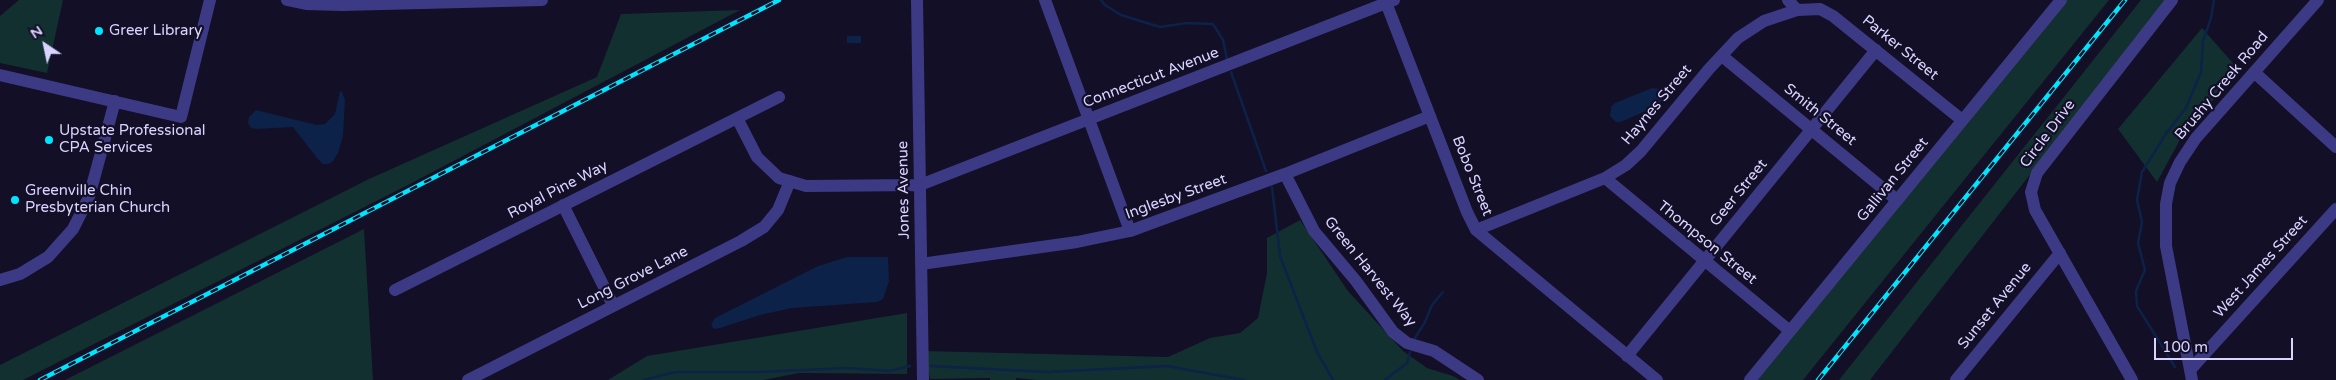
<!DOCTYPE html>
<style>
body{margin:0}
#map{position:relative;width:2336px;height:380px;overflow:hidden;background:#130f26;font-family:"Varela Round",sans-serif}
canvas{display:block}
.north{position:absolute;left:20px;top:20px;width:50px;height:50px;-webkit-text-stroke:4px #130f26;paint-order:stroke;rotate:326deg;font-size:14px;font-weight:700;line-height:20px;text-align:center;color:#d9d4ff}
.north::after{content:'';display:block;margin:auto;width:18px;height:22px;background:#d9d4ff;clip-path:polygon(50% 0,100% 100%,50% 72%,0 100%)}
.scale{position:absolute;left:2154px;top:338px;width:139px;height:22px;box-sizing:border-box;border:2px solid #d9d4ff;border-top:0;padding-left:6px;font-size:15px;line-height:18px;white-space:nowrap;color:#d9d4ff;-webkit-text-stroke:4px #130f26;paint-order:stroke}
</style>
<div id="map">
<canvas width="2336" height="380"></canvas>
<div class="north">N</div>
<div class="scale">100 m</div>
</div>
<script>
const g = document.querySelector('canvas').getContext('2d');
g.lineJoin = 'round';
function fillPath(path, color) {
  g.fillStyle = color;
  g.fill(path, 'evenodd');
}
function shape(rows) {
  const path = new Path2D();
  for (const r of rows) {
    path.moveTo(r[0], r[1]);
    for (let i = 2; i < r.length; i += 2) path.lineTo(r[i], r[i + 1]);
  }
  return path;
}
function stroke(path, color, width, dash) {
  g.strokeStyle = color;
  g.lineWidth = width;
  g.lineCap = dash ? 'butt' : 'round';
  g.setLineDash(dash || []);
  g.stroke(path);
}
function write(font, color, halo, rows, align = 'center') {
  g.font = font + ' "Varela Round",sans-serif';
  g.lineWidth = 4.5;
  g.setLineDash([]);
  g.textBaseline = 'middle';
  g.strokeStyle = halo;
  g.fillStyle = color;
  for (const [text, x, y, turn = 0] of rows) {
    g.save();
    g.translate(x, y);
    g.rotate((+turn || 0) * Math.PI / 180);
    g.textAlign = isNaN(turn) ? turn : align;
    if (halo) g.strokeText(text, 0, 0);
    g.fillText(text, 0, 0);
    g.restore();
  }
}
const green = shape([
 [19,0,63,0,47,73,0,63,0,16],
 [2066,0,2109,0,1803,380,1751,380],
 [2141,0,2166,0,1870,380,1839,380],
 [740,10,406,186,23,380,0,380,0,365,369,179,597,77,621,14],
 [2202,28,2239,70,2181,138,2157,182,2118,129],
 [1300,220,1348,291,1403,351,1427,368,1453,376,1460,380,1037,380,1016,378,1016,380,990,380,990,378,930,379,925,351,1168,357,1210,338,1240,333,1258,318,1267,273,1267,238],
 [364,229,373,380,65,380],
 [907,313,907,374,799,373,763,380,608,380,647,356]
]);
const water = shape([
 [847,36,861,36,861,43,847,43],
 [1652,88,1661,89,1665,94,1666,97,1657,106,1621,122,1616,122,1610,116,1611,107,1615,103],
 [340,91,342,92,345,100,343,136,338,153,332,162,328,164,323,164,317,158,293,127,256,129,251,128,248,123,249,117,256,110,317,125,325,124,335,114],
 [847,257,888,257,889,281,883,299,877,302,792,308,760,315,720,328,714,329,711,325,715,318,818,266]
]);
const stream = shape([
 [1101,0,1105,5,1121,15,1160,27,1187,23,1213,24,1223,40,1227,59],
 [1231,72,1266,171],
 [1272,187,1280,256,1317,352,1333,380],
 [1415,338,1425,322,1432,305,1443,292],
 [931,366,1047,372,1167,366,1244,380],
 [2175,367,2137,306,2136,291,2145,270,2138,243,2142,222,2137,200,2142,172,2167,132,2186,108,2201,72,2203,41,2211,18,2214,0],
 [644,380,675,372,760,372,847,368,890,371,910,366],
 [1385,380,1407,363,1410,352]
]);
const minor = shape([
 [287,0,306,4,342,5,542,0],
 [917,0,923,380],
 [1045,0,1130,231],
 [1385,0,1467,212,1476,230,1657,380],
 [1788,0,1797,10],
 [1722,56,1897,200],
 [2254,72,2336,147],
 [0,75,181,117,210,0],
 [737,118,757,157,779,178,806,186,920,185,1394,0],
 [1285,174,1314,231,1356,281,1393,332,1407,343,1434,351,1478,380],
 [1605,178,1790,331],
 [563,205,613,305],
 [1476,230,1605,178,1626,165,1641,151,1709,69,1738,38,1764,21,1797,10,1820,9,1833,16,1962,120],
 [921,264,1077,242,1130,231,1285,174,1430,116],
 [0,280,20,274,48,257,73,229,89,197,115,101],
 [395,290,779,97],
 [1627,356,1876,50],
 [2191,369,2336,209],
 [468,380,741,241,764,227,778,210,790,181],
 [1750,380,2061,0],
 [1956,380,2060,253],
 [2132,380,2035,210,2031,192,2037,173,2172,0],
 [2192,380,2166,246,2166,204,2170,183,2180,162,2196,138,2318,0]
]);
const rail = shape([
 [40,380,779,0],
 [1818,380,2125,0]
]);
const markers = [
 [99,31,5,"#00e5ff"],
 [49,140,5,"#00e5ff"],
 [15,200,5,"#00e5ff"]
];
const poiNames = [
 ["Greer Library",109,31],
 ["Upstate Professional",59,131],
 ["CPA Services",59,148],
 ["Greenville Chin",25,191],
 ["Presbyterian Church",25,208]
];
const streetNames = [
 ["Parker Street",1900,48,39],
 ["Connecticut Avenue",1151,78,-21],
 ["Brushy Creek Road",2222,86,-50],
 ["Haynes Street",1657,105,-50],
 ["Smith Street",1820,115,39],
 ["Circle Drive",2048,134,-53],
 ["Bobo Street",1472,176,68],
 ["Gallivan Street",1893,180,-51],
 ["Royal Pine Way",558,190,-27],
 ["Jones Avenue",904,190,-91],
 ["Geer Street",1739,193,-51],
 ["Inglesby Street",1176,197,-20],
 ["Thompson Street",1707,243,39],
 ["West James Street",2261,267,-48],
 ["Green Harvest Way",1370,272,51],
 ["Long Grove Lane",633,278,-27],
 ["Sunset Avenue",1995,306,-51]
];
fillPath(green, '#12302f');
fillPath(water, '#0c2248');
stroke(stream, '#0c2248', 2.5);
stroke(minor, '#3d3a85', 12);
stroke(rail, '#00e5ff', 4.5);
stroke(rail, '#130f26', 2.5, [8]);
for (const [x, y, r, color] of markers) {
  const dot = new Path2D();
  dot.arc(x, y, r, 0, 2 * Math.PI);
  g.fillStyle = color;
  g.fill(dot);
  stroke(dot, '#130f26', 2);
}
write('15px', '#d9d4ff', '#130f26', poiNames, 'left');
write('15px', '#d9d4ff', '#130f26', streetNames);
</script>
